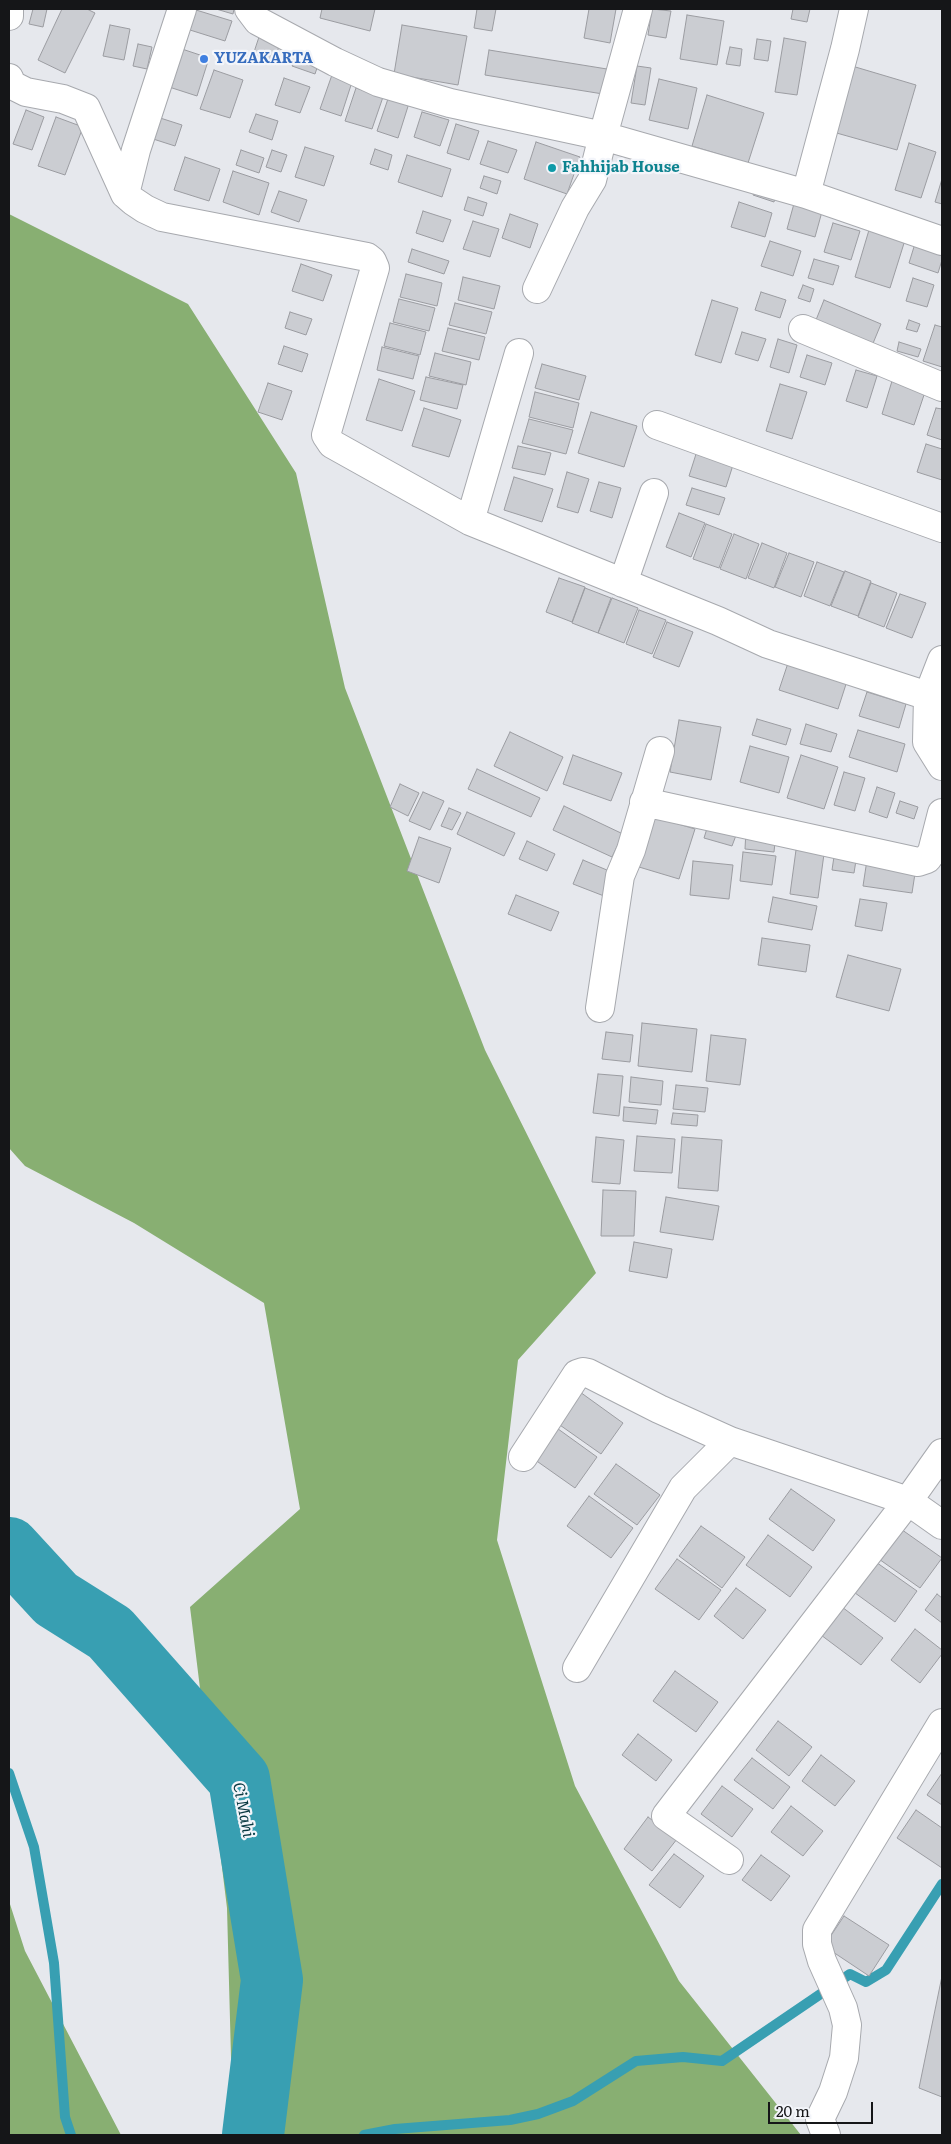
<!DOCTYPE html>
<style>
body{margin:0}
#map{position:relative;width:951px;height:2144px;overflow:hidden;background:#e6e8ed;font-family:Literata,serif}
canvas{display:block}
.frame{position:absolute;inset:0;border:10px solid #151618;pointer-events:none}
.scale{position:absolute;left:768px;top:2102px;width:105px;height:22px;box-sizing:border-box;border:2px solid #151618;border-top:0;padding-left:6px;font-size:15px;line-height:18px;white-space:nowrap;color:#151618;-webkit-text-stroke:4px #f3f5fa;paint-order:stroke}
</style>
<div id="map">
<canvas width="951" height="2144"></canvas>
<div class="frame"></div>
<div class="scale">20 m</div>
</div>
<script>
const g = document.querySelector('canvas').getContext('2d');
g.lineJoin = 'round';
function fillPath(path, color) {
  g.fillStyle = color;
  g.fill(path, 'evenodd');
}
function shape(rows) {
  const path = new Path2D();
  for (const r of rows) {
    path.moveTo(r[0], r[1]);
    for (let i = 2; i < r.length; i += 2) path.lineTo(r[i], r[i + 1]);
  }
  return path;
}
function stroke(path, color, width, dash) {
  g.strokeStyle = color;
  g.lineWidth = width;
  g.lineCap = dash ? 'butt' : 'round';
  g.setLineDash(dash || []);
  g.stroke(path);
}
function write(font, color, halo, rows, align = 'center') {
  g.font = font + ' Literata,serif';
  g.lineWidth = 4.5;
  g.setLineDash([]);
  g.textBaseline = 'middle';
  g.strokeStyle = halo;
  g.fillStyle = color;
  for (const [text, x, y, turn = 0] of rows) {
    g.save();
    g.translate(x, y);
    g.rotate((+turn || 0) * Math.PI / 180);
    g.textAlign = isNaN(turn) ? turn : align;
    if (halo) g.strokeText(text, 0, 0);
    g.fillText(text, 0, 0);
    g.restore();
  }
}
const forest = shape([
 [9,214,188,304,296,473,345,688,485,1050,596,1273,518,1360,497,1540,575,1786,679,1981,801,2135,238,2135,233,2132,227,1908,190,1607,300,1509,264,1303,134,1223,25,1166,9,1148],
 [9,1901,25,1951,121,2135,9,2135]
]);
const stream = shape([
 [9,1773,34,1847,54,1963,65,2117,71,2135],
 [364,2135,395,2129,510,2120,538,2114,573,2101,636,2061,683,2057,722,2061,850,1974,866,1982,886,1970,942,1884]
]);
const river = shape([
 [9,1548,56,1599,110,1633,239,1779,272,1980,253,2135]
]);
const building = shape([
 [33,9,47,9,43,27,29,24,33,9],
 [62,9,87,9,95,13,65,73,38,60,62,9],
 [216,9,234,9,233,14,216,9],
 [322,9,375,9,370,31,320,18,322,9],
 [477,9,496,9,492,31,474,28,477,9],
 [589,9,616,9,610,43,584,38,589,9],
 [652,9,671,11,666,38,648,35,652,9],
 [793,9,810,9,807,22,791,19,793,9],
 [196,10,232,21,225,41,190,30,196,10],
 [687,15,724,21,717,65,680,59,687,15],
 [110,25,130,29,124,60,103,56,110,25],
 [402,25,467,36,458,85,394,74,402,25],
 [260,34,281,40,274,62,253,55,260,34],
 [784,38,806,42,797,95,775,92,784,38],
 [757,39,771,41,768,61,754,59,757,39],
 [138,44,152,47,147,69,133,66,138,44],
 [730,47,742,49,740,66,726,64,730,47],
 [179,48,209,58,197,96,166,86,179,48],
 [298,49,321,56,315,74,292,66,298,49],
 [489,50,607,69,603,94,485,75,489,50],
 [637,66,651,68,645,105,631,103,637,66],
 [852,66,916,85,897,150,833,132,852,66],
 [214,70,243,80,230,118,200,109,214,70],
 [333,72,353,79,341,116,320,109,333,72],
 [284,78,310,87,300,113,275,105,284,78],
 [659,79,697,88,688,129,649,120,659,79],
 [356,88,383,97,372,129,345,121,356,88],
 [390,93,410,100,398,138,377,131,390,93],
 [707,95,764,113,748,163,692,146,707,95],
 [26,110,44,117,32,150,13,144,26,110],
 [422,112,449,120,440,146,414,137,422,112],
 [256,114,278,121,272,140,249,132,256,114],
 [154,116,182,125,175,146,147,137,154,116],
 [56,117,83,127,65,175,38,166,56,117],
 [456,124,479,131,469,160,447,153,456,124],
 [488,141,517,150,508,173,480,164,488,141],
 [536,142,580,157,567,194,524,179,536,142],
 [909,143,936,152,921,198,895,190,909,143],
 [305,147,334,156,324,186,295,177,305,147],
 [375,149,392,155,388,170,370,164,375,149],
 [241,150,264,158,259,173,236,165,241,150],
 [272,150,287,155,281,172,266,167,272,150],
 [407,155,451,169,442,197,398,182,407,155],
 [185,157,220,169,209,201,174,190,185,157],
 [233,171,269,183,259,215,223,202,233,171],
 [484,176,501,181,497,194,480,188,484,176],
 [942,179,942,204,935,202,942,179],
 [757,184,777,190,774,202,753,195,757,184],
 [279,191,307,200,299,222,271,212,279,191],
 [468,197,487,203,483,216,464,210,468,197],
 [795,200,823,208,815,237,787,229,795,200],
 [739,202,772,213,765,237,731,227,739,202],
 [423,211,451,220,443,242,416,233,423,211],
 [510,214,538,224,530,248,502,238,510,214],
 [473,221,499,229,490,257,463,249,473,221],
 [833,223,860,231,851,260,824,252,833,223],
 [869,230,905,240,890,288,855,277,869,230],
 [917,237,942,245,942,260,938,273,909,263,917,237],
 [770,241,801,251,793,276,761,266,770,241],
 [412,249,449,261,444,274,408,262,412,249],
 [814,259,839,266,833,285,808,278,814,259],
 [301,264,332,275,323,301,292,291,301,264],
 [406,274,442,283,437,306,400,297,406,274],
 [463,277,500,286,494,309,458,300,463,277],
 [913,278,934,285,927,307,906,301,913,278],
 [803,285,814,289,810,302,798,298,803,285],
 [761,292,786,300,780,318,755,310,761,292],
 [399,299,435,308,429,331,393,322,399,299],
 [712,300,738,308,721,363,695,355,712,300],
 [824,300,881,324,869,353,812,330,824,300],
 [455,303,492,312,486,334,449,325,455,303],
 [290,312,312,319,306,335,285,328,290,312],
 [909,320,920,324,917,332,906,329,909,320],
 [390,323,426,332,420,355,384,346,390,323],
 [935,325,942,327,942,367,923,361,935,325],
 [448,328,485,337,479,360,442,351,448,328],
 [742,332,766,339,758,361,735,354,742,332],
 [778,339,797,345,789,373,770,367,778,339],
 [899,342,921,349,918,357,897,351,899,342],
 [284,346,308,354,302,372,278,364,284,346],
 [382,347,419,356,413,379,377,370,382,347],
 [435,353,471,362,466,385,429,376,435,353],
 [807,355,832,363,825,385,800,377,807,355],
 [542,364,586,376,579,400,535,388,542,364],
 [856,370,877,376,867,408,846,401,856,370],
 [426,377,463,385,457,409,420,400,426,377],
 [379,379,415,391,402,431,366,420,379,379],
 [892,381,925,392,914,425,882,414,892,381],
 [268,383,292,391,282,420,258,412,268,383],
 [780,384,807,392,792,439,766,431,780,384],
 [535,392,579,403,573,428,529,417,535,392],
 [424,408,461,420,449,457,412,446,424,408],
 [936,408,942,409,942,440,927,435,936,408],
 [591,412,637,426,624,467,578,453,591,412],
 [529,419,573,430,566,454,522,443,529,419],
 [926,444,942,449,942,480,917,472,926,444],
 [518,446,551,453,545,475,512,468,518,446],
 [697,451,734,462,726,487,689,476,697,451],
 [567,472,589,479,578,513,557,507,567,472],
 [514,477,553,489,542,522,504,510,514,477],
 [599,482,621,488,612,518,590,511,599,482],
 [692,488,725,498,719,515,686,505,692,488],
 [679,513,705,523,691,557,666,547,679,513],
 [706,524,732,534,719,568,693,559,706,524],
 [734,534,759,544,746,579,720,569,734,534],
 [762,543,787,553,774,588,748,578,762,543],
 [789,553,814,562,801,597,775,587,789,553],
 [817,562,844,572,830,606,804,596,817,562],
 [845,571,871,581,858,616,831,606,845,571],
 [559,578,585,587,572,622,546,612,559,578],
 [871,583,897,593,884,627,858,617,871,583],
 [585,588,611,598,598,633,572,623,585,588],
 [900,594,926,603,912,638,886,628,900,594],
 [612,598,638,608,624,643,598,633,612,598],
 [639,610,666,620,652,654,626,644,639,610],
 [667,622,693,632,679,667,653,657,667,622],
 [789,660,848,678,838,709,779,690,789,660],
 [867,692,906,704,899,728,859,716,867,692],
 [757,719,791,729,786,745,752,735,757,719],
 [679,720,721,727,711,780,670,772,679,720],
 [806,724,837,734,831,752,800,744,806,724],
 [858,730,905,744,897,772,849,757,858,730],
 [510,732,563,757,547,791,494,766,510,732],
 [750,746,789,757,779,793,740,782,750,746],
 [573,755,622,773,611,801,563,784,573,755],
 [801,755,838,767,824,809,787,798,801,755],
 [477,769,540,798,531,817,468,789,477,769],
 [844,772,865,778,855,811,834,805,844,772],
 [400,784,419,793,408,816,390,807,400,784],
 [877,787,895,793,887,818,869,812,877,787],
 [423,792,444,801,430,830,409,821,423,792],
 [900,801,918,807,914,819,896,813,900,801],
 [564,806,623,834,612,857,553,830,564,806],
 [449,808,461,813,452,830,441,826,449,808],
 [467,812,515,833,504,856,457,834,467,812],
 [655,817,695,829,679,879,639,867,655,817],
 [709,822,738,830,732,846,704,838,709,822],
 [746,830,776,833,774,852,745,849,746,830],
 [419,837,451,848,439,883,407,871,419,837],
 [527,841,555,854,547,871,519,859,527,841],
 [796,850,824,854,818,898,790,894,796,850],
 [835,850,857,854,854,873,832,870,835,850],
 [743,852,776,856,772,885,740,881,743,852],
 [583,860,614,873,604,896,573,884,583,860],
 [867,860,916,867,912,893,863,886,867,860],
 [693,861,733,865,729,899,690,895,693,861],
 [516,895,559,912,551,931,508,914,516,895],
 [773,897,817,906,812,930,768,922,773,897],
 [860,899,887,903,882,931,855,926,860,899],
 [762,938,810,945,806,972,758,965,762,938],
 [848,955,901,969,889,1011,836,997,848,955],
 [642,1023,697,1029,692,1072,638,1066,642,1023],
 [606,1032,633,1035,630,1062,602,1059,606,1032],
 [711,1035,746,1039,740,1085,706,1081,711,1035],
 [598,1074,623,1076,619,1116,593,1113,598,1074],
 [631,1077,663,1081,661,1105,629,1102,631,1077],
 [676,1085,708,1088,705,1112,673,1109,676,1085],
 [624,1107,658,1110,656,1124,623,1121,624,1107],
 [673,1113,698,1115,697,1126,671,1124,673,1113],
 [637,1136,675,1139,672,1173,634,1171,637,1136],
 [596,1137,624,1140,620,1184,592,1182,596,1137],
 [682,1137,722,1140,718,1191,678,1188,682,1137],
 [603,1190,636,1191,634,1236,601,1236,603,1190],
 [666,1197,719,1206,713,1240,660,1232,666,1197],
 [634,1242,672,1249,667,1278,629,1271,634,1242],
 [580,1392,623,1423,601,1454,557,1423,580,1392],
 [554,1426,597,1457,575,1488,531,1457,554,1426],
 [616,1464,660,1495,637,1525,594,1494,616,1464],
 [791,1489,835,1520,813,1551,769,1519,791,1489],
 [589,1496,633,1528,611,1558,567,1526,589,1496],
 [701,1526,745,1557,722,1588,679,1556,701,1526],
 [898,1527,942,1558,920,1588,876,1557,898,1527],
 [768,1535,812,1567,790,1597,746,1565,768,1535],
 [677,1559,721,1590,699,1620,655,1589,677,1559],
 [873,1560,917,1591,895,1622,851,1590,873,1560],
 [736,1588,766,1610,743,1639,714,1616,736,1588],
 [937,1594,942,1598,942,1623,925,1610,937,1594],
 [842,1607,883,1638,861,1665,821,1635,842,1607],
 [915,1629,942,1650,942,1654,920,1683,891,1660,915,1629],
 [675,1671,718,1702,696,1732,653,1701,675,1671],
 [778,1721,812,1747,789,1776,756,1750,778,1721],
 [638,1734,672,1760,656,1781,622,1755,638,1734],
 [821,1755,855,1781,835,1806,802,1781,821,1755],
 [752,1758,790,1787,773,1809,734,1780,752,1758],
 [942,1773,942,1805,927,1795,942,1773],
 [722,1786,753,1809,732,1837,701,1814,722,1786],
 [791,1806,823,1831,803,1856,771,1832,791,1806],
 [916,1810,942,1828,942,1868,897,1838,916,1810],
 [648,1817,677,1839,652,1871,624,1849,648,1817],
 [674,1854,704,1876,680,1908,649,1885,674,1854],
 [761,1855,790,1876,771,1901,742,1880,761,1855],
 [844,1916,889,1945,869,1976,824,1946,844,1916],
 [942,1976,942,2097,919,2088,942,1976]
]);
const street = shape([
 [249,9,258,21,335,62,378,82,450,103,603,136,638,9],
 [9,16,9,9],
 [9,78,12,85,26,92,63,99,86,108,125,194,133,201,145,209,162,217,367,257,372,261,375,268,326,435,332,444,470,521,718,621,768,644,928,696,942,660],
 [125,194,136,150,182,9],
 [806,194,845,49,854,9],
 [537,289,575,208,592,180,603,136,806,194,942,241],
 [803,329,942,387],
 [657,425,942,528],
 [470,521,519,353],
 [623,583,654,493],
 [928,696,927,742,942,766],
 [644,802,918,862,927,859,932,852,942,813],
 [600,1008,620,876,631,850,660,751],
 [523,1457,577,1374,583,1372,588,1373,659,1409,730,1441,908,1501,942,1453],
 [577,1668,683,1488,730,1441],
 [729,1860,666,1816,908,1501,942,1525],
 [826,2135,820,2119,833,2092,844,2058,847,2025,843,2008,822,1961,817,1944,817,1930,942,1723]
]);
const markers = [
 [204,59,5,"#3f7fe0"],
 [552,168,5,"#0f9aa8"]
];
const shopNames = [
 ["YUZAKARTA",214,59]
];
const cultureNames = [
 ["Fahhijab House",562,168]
];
const waterNames = [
 ["Ci Mahi",243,1810,79]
];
fillPath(forest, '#88af72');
stroke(stream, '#389fb2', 10);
stroke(river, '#389fb2', 62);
fillPath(building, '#cbcdd2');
stroke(building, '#9b9ca1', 1);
stroke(street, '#a7a9ae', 30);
stroke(street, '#fff', 28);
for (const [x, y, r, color] of markers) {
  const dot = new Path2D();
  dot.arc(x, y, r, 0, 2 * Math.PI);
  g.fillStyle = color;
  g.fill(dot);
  stroke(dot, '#f3f5fa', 2);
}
write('bold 15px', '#366cbe', '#f3f5fa', shopNames, 'left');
write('bold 15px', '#0d838f', '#f3f5fa', cultureNames, 'left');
write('italic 16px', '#083841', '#f3f5fa', waterNames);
</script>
